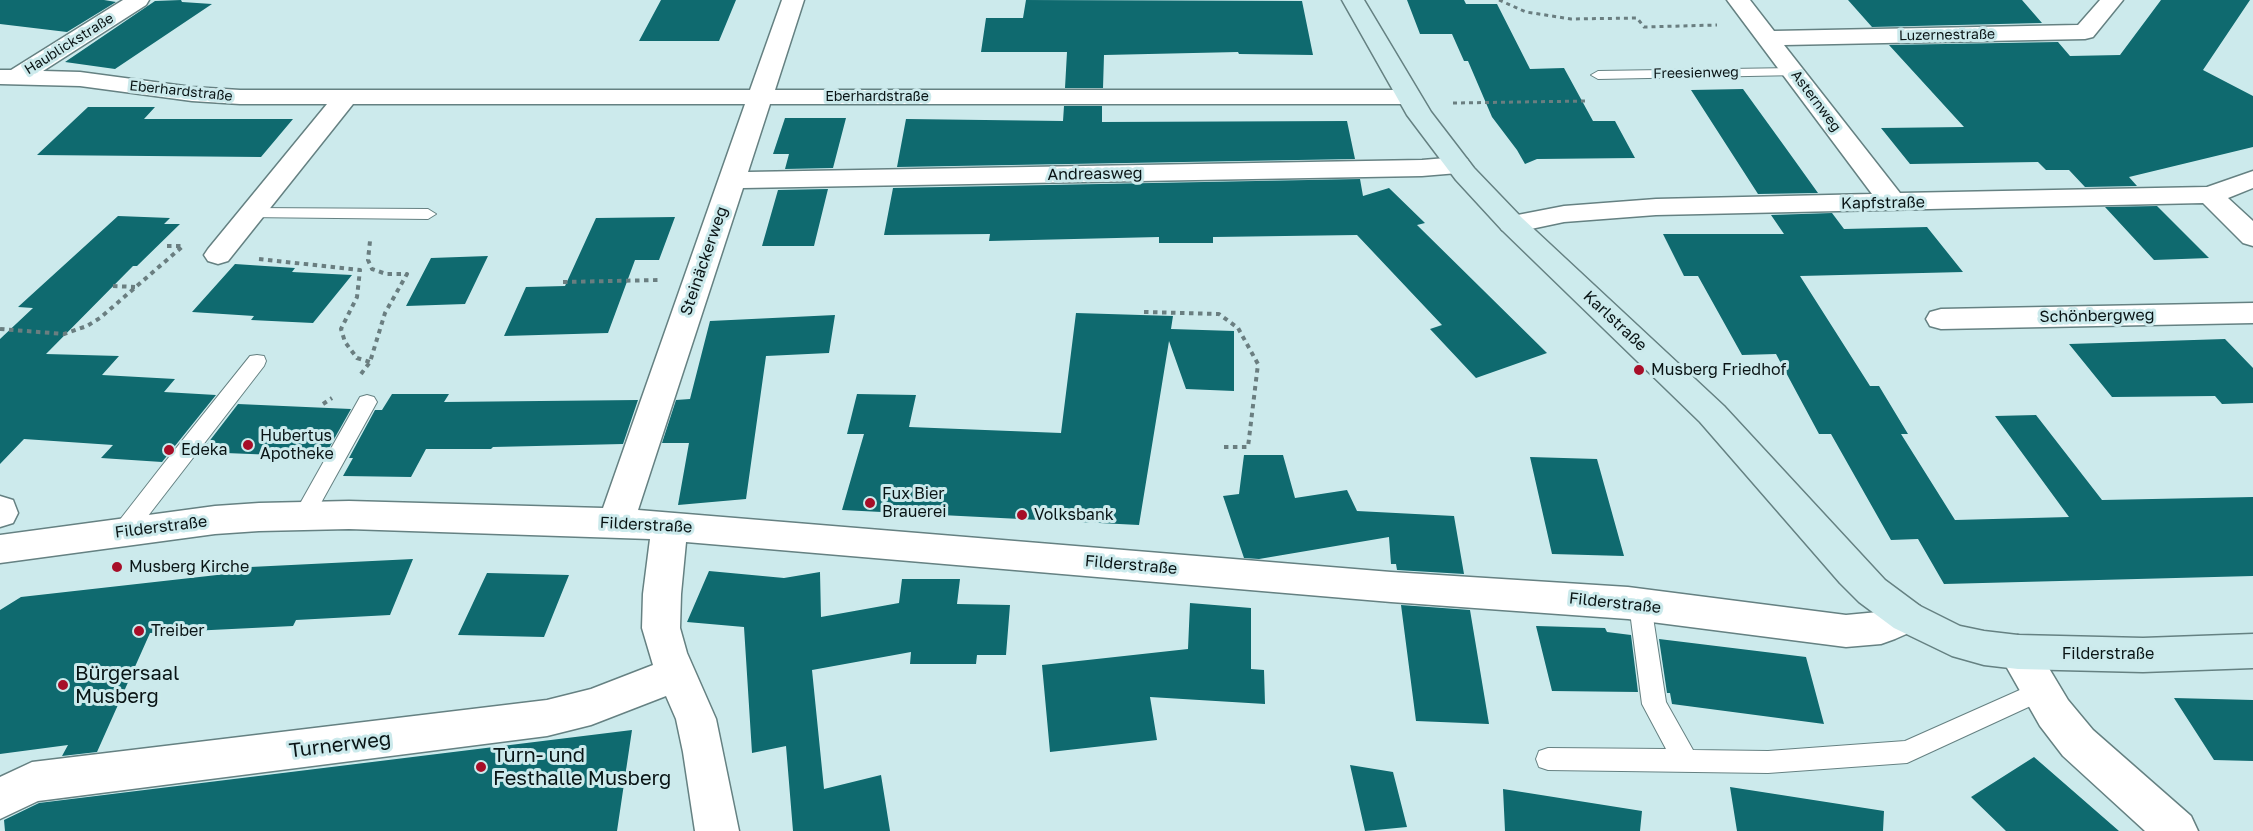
<!DOCTYPE html>
<meta charset="utf-8">
<style>
body{margin:0}
canvas{display:block;background:#cceaec}
</style>
<canvas width="2253" height="831"></canvas>
<script>
const g = document.querySelector('canvas').getContext('2d');
g.lineJoin = 'round';
function fillPath(path, color) {
  g.fillStyle = color;
  g.fill(path, 'evenodd');
}
function shape(rows) {
  const path = new Path2D();
  for (const r of rows) {
    path.moveTo(r[0], r[1]);
    for (let i = 2; i < r.length; i += 2) path.lineTo(r[i], r[i + 1]);
  }
  return path;
}
function stroke(path, color, width, dash) {
  g.strokeStyle = color;
  g.lineWidth = width;
  g.lineCap = dash ? 'butt' : 'round';
  g.setLineDash(dash || []);
  g.stroke(path);
}
function write(font, color, halo, rows, align = 'center') {
  g.font = font + ' "Golos Text",sans-serif';
  g.lineWidth = 6;
  g.setLineDash([]);
  g.textBaseline = 'middle';
  g.strokeStyle = halo;
  g.fillStyle = color;
  for (const [text, x, y, turn = 0] of rows) {
    g.save();
    g.translate(x, y);
    g.rotate((+turn || 0) * Math.PI / 180);
    g.textAlign = isNaN(turn) ? turn : align;
    if (halo) g.strokeText(text, 0, 0);
    g.fillText(text, 0, 0);
    g.restore();
  }
}
const building = shape([
 [0,0,104,0,116,2,67,32,0,24],
 [181,0,182,2,212,4,115,69,65,62,155,1],
 [661,0,736,0,719,41,639,41],
 [1026,0,1302,1,1313,55,1239,54,1238,52,1104,55,1103,88,1065,88,1067,52,981,52,986,18,1023,18],
 [1407,0,1464,0,1466,4,1497,4,1530,69,1564,68,1593,121,1615,121,1635,158,1537,159,1525,164,1517,150,1492,117,1468,61,1464,61,1452,34,1420,34],
 [1848,0,2022,0,2042,23,1872,27],
 [2161,0,2250,0,2203,70,2253,96,2253,147,2129,177,2137,186,2085,187,2069,170,2046,170,2038,162,1910,164,1881,128,1964,127,1889,45,2058,42,2070,56,2120,55],
 [1743,89,1785,147,1818,193,1758,194,1691,90],
 [1064,106,1102,106,1102,122,1347,121,1355,159,897,167,906,119,1063,121],
 [88,107,155,107,144,119,293,119,261,157,37,155],
 [785,118,846,118,833,168,785,169,789,154,773,154],
 [1360,179,1363,196,1389,188,1425,223,1417,225,1547,353,1476,378,1430,329,1442,325,1357,235,1213,237,1213,243,1159,243,1159,237,989,241,990,234,884,235,893,188],
 [828,189,814,246,762,246,778,190],
 [2157,206,2209,258,2154,260,2105,207],
 [1832,213,1844,229,1927,227,1963,272,1800,276,1870,386,1879,386,1908,434,1901,434,1955,520,2069,517,1995,416,2036,415,2102,500,2253,497,2253,576,1944,584,1918,539,1891,540,1831,434,1819,434,1776,354,1742,355,1698,276,1684,276,1663,234,1784,234,1771,215],
 [118,216,170,218,164,224,180,224,137,266,133,266,46,354,119,356,102,375,175,379,164,392,216,395,162,462,101,458,113,445,24,439,0,464,0,339,33,308,18,307],
 [675,217,659,260,635,260,608,333,504,336,526,287,565,286,596,218],
 [488,256,465,304,406,306,431,258],
 [235,264,295,268,292,272,352,275,313,323,251,320,254,316,192,312],
 [1076,313,1173,316,1171,329,1234,331,1234,391,1186,389,1169,341,1139,525,842,510,864,434,847,434,857,394,916,395,909,427,1061,433],
 [835,315,829,353,766,356,746,499,678,505,689,443,662,443,676,400,690,399,710,321],
 [2225,339,2253,368,2253,403,2222,404,2215,396,2112,397,2069,344],
 [392,394,449,394,444,402,638,400,623,444,493,447,491,449,426,449,411,477,343,476,353,458,349,458,375,410,382,410],
 [238,404,351,409,324,457,201,452],
 [1244,455,1283,455,1295,498,1347,490,1357,511,1454,516,1464,574,1397,570,1396,564,1391,564,1389,537,1259,559,1244,558,1223,496,1239,494],
 [1530,457,1597,459,1624,556,1552,554],
 [413,559,390,615,296,620,293,626,150,633,97,752,62,756,68,745,0,754,0,610,21,597,226,574,230,568],
 [709,571,784,578,820,572,821,617,899,603,902,579,960,579,957,604,1010,605,1006,655,977,655,976,664,910,664,911,652,812,670,824,789,881,775,890,831,793,831,786,746,752,753,744,627,687,622],
 [487,573,569,575,544,637,458,635],
 [1190,603,1251,608,1251,669,1264,670,1265,704,1150,697,1157,740,1050,752,1042,665,1188,649],
 [1401,605,1470,610,1489,724,1416,721],
 [1536,626,1605,628,1607,632,1631,635,1638,692,1552,691],
 [1659,639,1806,657,1824,724,1672,704,1670,693,1667,693],
 [2174,698,2253,700,2253,761,2214,760],
 [632,730,617,831,5,831,4,820,39,803],
 [2034,757,2119,831,2006,831,1971,797],
 [1350,765,1393,772,1407,827,1365,831],
 [1730,787,1884,811,1883,831,1737,831],
 [1503,789,1642,811,1640,831,1505,831]
]);
const pathFar1 = shape([
 [1499,0,1526,12,1571,19,1637,18,1644,27,1717,25],
 [1453,103,1586,101]
]);
const path = shape([
 [167,246,182,246],
 [259,259,360,270,357,297,341,329,345,342,357,358,370,362],
 [563,282,659,280],
 [113,286,135,287],
 [1144,312,1219,314,1238,328,1258,364,1248,447,1224,447],
 [0,329,64,334,87,326,100,318,183,246],
 [361,374,370,362,385,313,407,274,386,274,372,269,368,260,370,241],
 [323,404,332,398]
]);
const lane = shape([
 [1794,68,1799,69,1801,72,1799,75,1598,79,1591,75,1598,71,1794,68],
 [251,208,428,209,436,214,428,219,245,217,243,213,251,208],
 [257,355,264,356,266,361,264,366,131,538,123,540,115,538,112,532,115,526,161,467,250,356,257,355],
 [367,395,374,397,377,402,311,521,304,523,297,521,293,515,297,509,360,397,367,395],
 [1640,595,1648,597,1651,604,1666,702,1693,750,1768,751,1905,741,2040,681,2048,684,2052,691,2048,698,1907,763,1768,773,1548,770,1539,767,1536,759,1539,751,1548,748,1666,749,1642,704,1629,604,1632,597,1640,595]
]);
const street = shape([
 [123,0,149,0,146,5,43,71,80,72,192,87,240,90,750,90,782,0,804,0,775,90,1409,90,1418,92,1421,97,1418,102,1409,104,770,104,748,172,1422,160,1458,157,1467,159,1471,165,1467,171,1458,173,1422,176,743,188,638,510,1391,572,1628,587,1846,615,1878,612,1907,601,1920,606,1926,617,1920,628,1895,639,1881,644,1846,647,1628,619,1391,602,686,542,681,594,680,628,687,653,716,719,739,831,695,831,683,752,676,719,666,696,591,725,547,736,38,801,0,819,0,777,32,762,547,700,591,689,653,665,642,628,643,594,650,539,349,529,259,531,215,534,0,563,0,535,215,506,259,503,349,501,603,508,745,104,353,104,228,261,218,264,208,261,204,255,208,249,327,104,240,104,192,101,80,86,0,84,0,70,11,70,123,0],
 [1727,0,1750,0,1774,31,2078,25,2100,0,2123,0,2093,37,2085,39,1784,45,1900,193,2207,187,2253,171,2253,188,2228,198,2253,221,2253,246,2243,243,2203,203,1656,215,1564,222,1512,233,1502,230,1498,224,1502,218,1564,206,1656,199,1872,194,1727,0],
 [2253,303,2253,323,1941,329,1930,326,1926,319,1930,312,1941,309,2253,303],
 [0,496,13,500,18,513,13,523,0,527,0,496],
 [2018,635,2032,640,2068,700,2093,730,2191,816,2198,831,2145,831,2063,756,2040,726,1998,652,2004,640,2018,635]
]);
const secondary = shape([
 [1342,0,1364,0,1431,112,1474,168,1522,218,1724,406,1885,580,1920,606,1960,626,1984,631,2018,635,2143,638,2253,634,2253,668,2143,672,2018,669,1984,665,1952,656,1894,628,1859,602,1840,583,1700,422,1502,230,1456,180,1407,115,1342,0]
]);
const markers = [
 [1639,370,6,"#a70e28"],
 [248,445,6,"#a70e28"],
 [169,450,6,"#a70e28"],
 [870,503,6,"#a70e28"],
 [1022,515,6,"#a70e28"],
 [117,567,6,"#a70e28"],
 [139,631,6,"#a70e28"],
 [63,685,6,"#a70e28"],
 [481,767,6,"#a70e28"]
];
const farStreetnames = [
 ["Luzernestraße",1947,35,-1],
 ["Haublickstraße",69,44,-32],
 ["Freesienweg",1696,73,-1],
 ["Eberhardstraße",181,91,6],
 ["Eberhardstraße",877,97],
 ["Asternweg",1816,101,53]
];
const streetNames = [
 ["Andreasweg",1095,174,-1],
 ["Kapfstraße",1883,203,-1],
 ["Steinäckerweg",704,261,-71],
 ["Schönbergweg",2097,316,-1],
 ["Karlstraße",1615,321,43],
 ["Filderstraße",646,525,3],
 ["Filderstraße",161,527,-7],
 ["Filderstraße",1131,565,5],
 ["Filderstraße",1615,603,6],
 ["Filderstraße",2108,654]
];
const poiNames = [
 ["Musberg Friedhof",1651,370],
 ["Hubertus",260,436],
 ["Apotheke",260,454],
 ["Edeka",181,450],
 ["Fux Bier",882,494],
 ["Brauerei",882,512],
 ["Volksbank",1034,515],
 ["Musberg Kirche",129,567],
 ["Treiber",151,631]
];
const nearPoinames = [
 ["Bürgersaal",75,674],
 ["Musberg",75,697],
 ["Turn- und",493,756],
 ["Festhalle Musberg",493,779]
];
const nearStreetnames = [
 ["Turnerweg",340,745,-7]
];
fillPath(building, '#0f6a6f');
stroke(lane, '#658182', 2);
stroke(street, '#658182', 3);
stroke(secondary, '#658182', 3);
stroke(pathFar1, '#6a7e80', 3, [4, 4]);
stroke(path, '#6a7e80', 4, [4.5, 4.5]);
fillPath(lane, '#fff');
fillPath(street, '#fff');
fillPath(secondary, '#cdebed');
for (const [x, y, r, color] of markers) {
  const dot = new Path2D();
  dot.arc(x, y, r, 0, 2 * Math.PI);
  g.fillStyle = color;
  g.fill(dot);
  stroke(dot, '#cceaec', 2);
}
write('14px', '#091415', '#cceaec', farStreetnames);
write('16px', '#091415', '#cceaec', streetNames);
write('16px', '#091415', '#cceaec', poiNames, 'left');
write('20px', '#091415', '#cceaec', nearPoinames, 'left');
write('20px', '#091415', '#cceaec', nearStreetnames);
</script>
